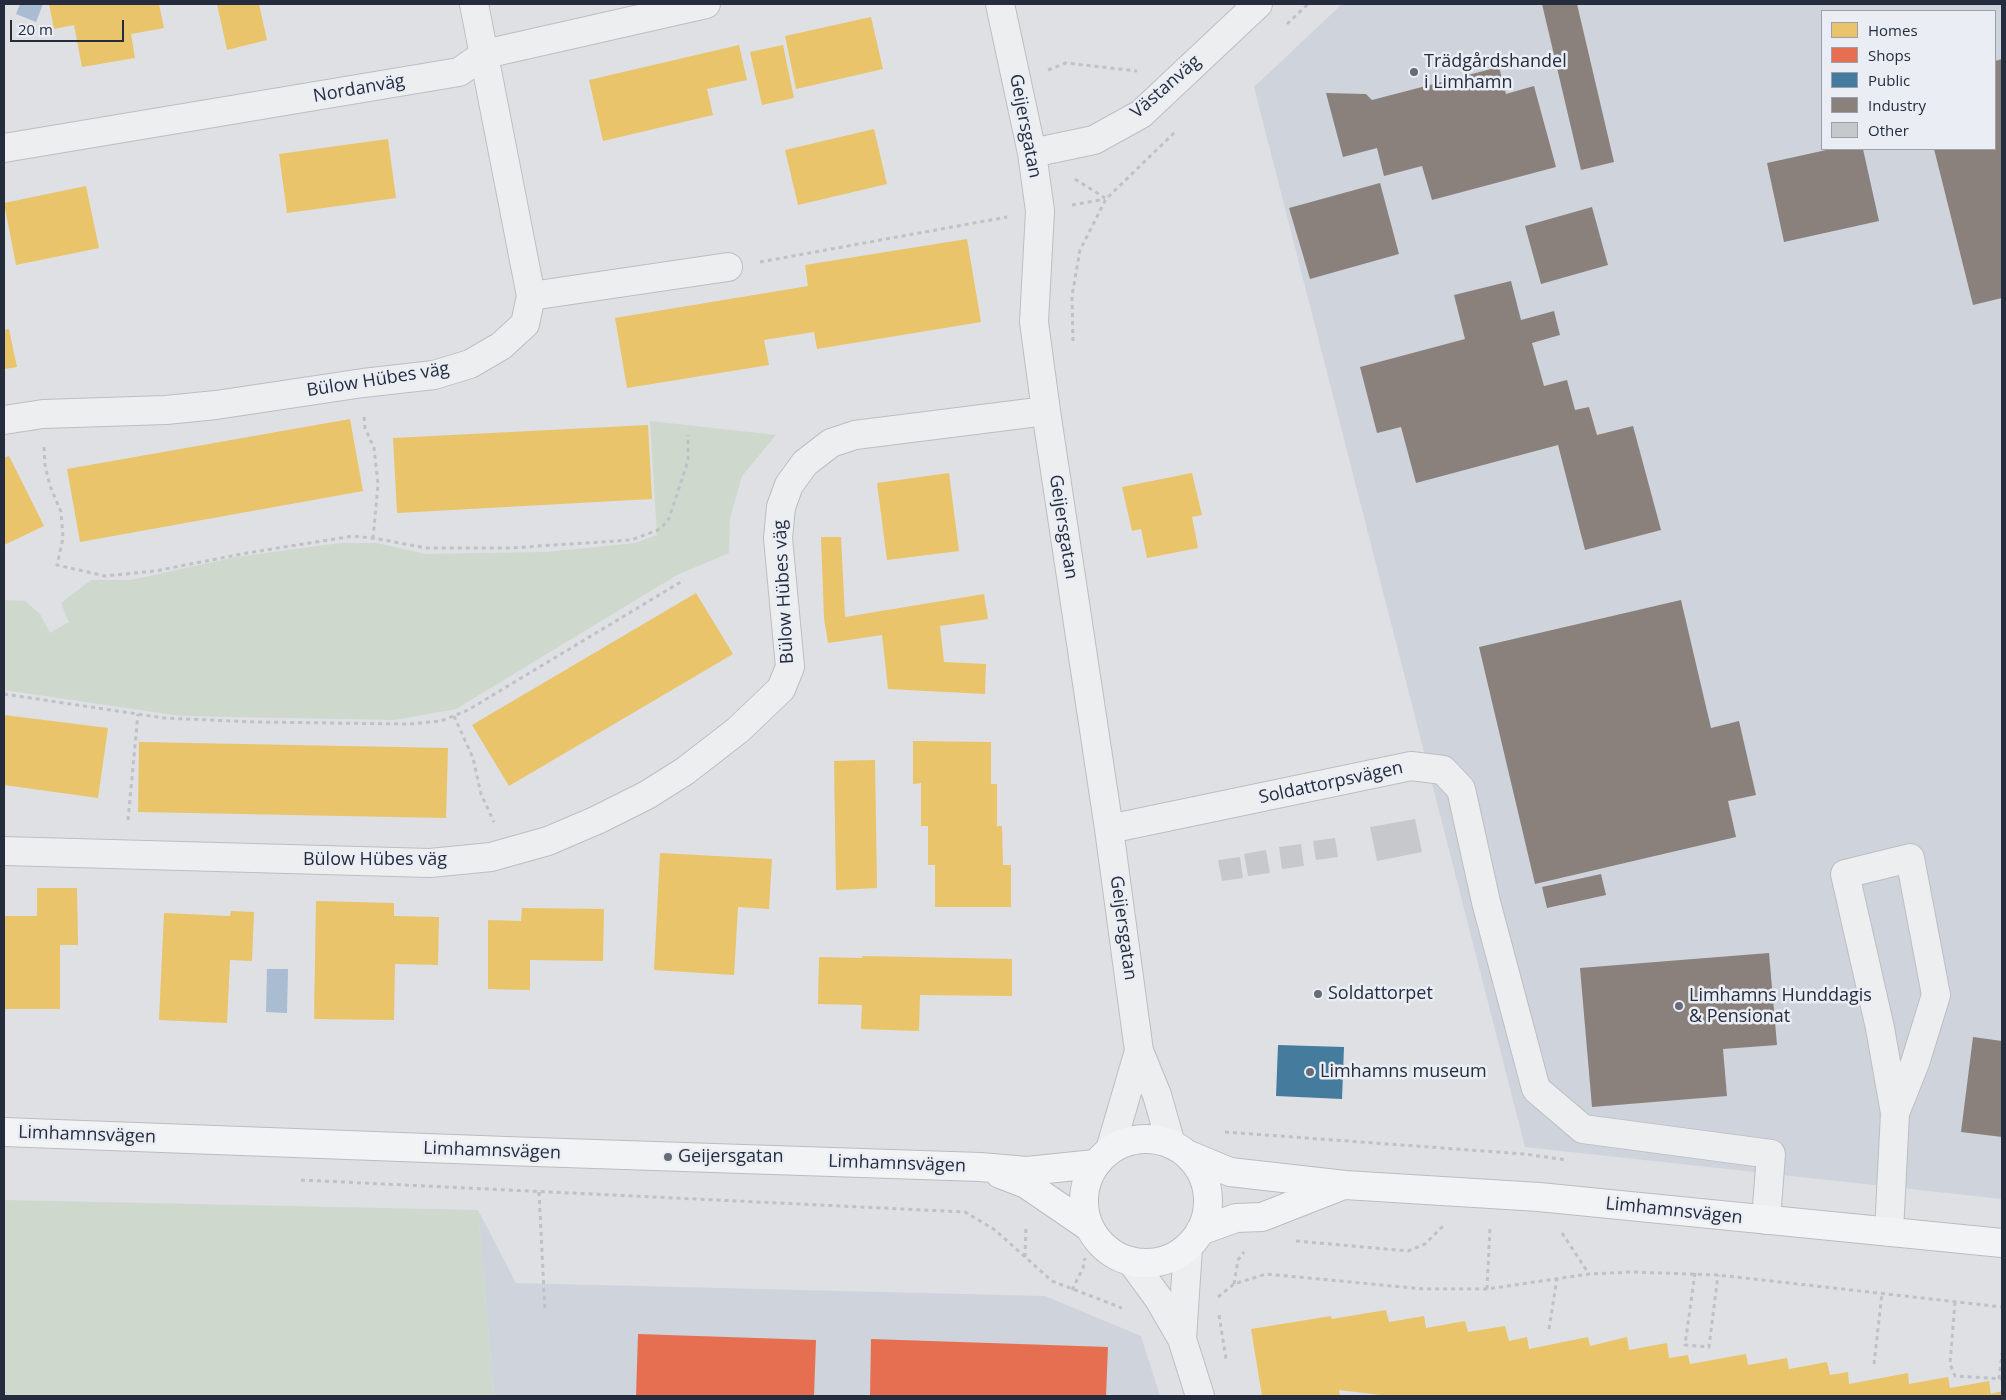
<!DOCTYPE html>
<meta charset="utf-8">
<style>
body{margin:0}
#map{position:relative;width:2006px;height:1400px;overflow:hidden;background:#dee0e4;font-family:"Open Sans",sans-serif}
canvas{display:block}
.frame{position:absolute;inset:0;border:5px solid #242c3d;pointer-events:none}
.legend{position:absolute;left:1821px;top:10px;width:175px;height:140px;box-sizing:border-box;background:#eaeef4;border:1px solid #9ba0ab;margin:0;padding:6px 9px;list-style:none;font-size:15px;color:#242c3d}
.legend li{display:flex;align-items:center;gap:10px;height:25px}
.legend b{width:25px;border:1px solid #9ba0ab}
.scale{position:absolute;left:10px;top:20px;width:114px;height:22px;box-sizing:border-box;border:2px solid #242c3d;border-top:0;padding-left:6px;font-size:15px;line-height:18px;white-space:nowrap;color:#242c3d;-webkit-text-stroke:4px #eaeef4;paint-order:stroke}
</style>
<div id="map">
<canvas width="2006" height="1400"></canvas>
<div class="frame"></div>
<ul class="legend">
<li><b style="height:14px;background:#e9c46a"></b>Homes</li>
<li><b style="height:14px;background:#e76f51"></b>Shops</li>
<li><b style="height:14px;background:#457b9d"></b>Public</li>
<li><b style="height:14px;background:#8a817c"></b>Industry</li>
<li><b style="height:14px;background:#c6c8cc"></b>Other</li>
</ul>
<div class="scale">20 m</div>
</div>
<script>
const g = document.querySelector('canvas').getContext('2d');
g.lineJoin = 'round';
function fillPath(path, color) {
  g.fillStyle = color;
  g.fill(path, 'evenodd');
}
function shape(rows) {
  const path = new Path2D();
  for (const r of rows) {
    if (r.length === 3) {
      path.moveTo(r[0] + r[2], r[1]);
      path.arc(r[0], r[1], r[2], 0, 2 * Math.PI);
      continue;
    }
    path.moveTo(r[0], r[1]);
    for (let i = 2; i < r.length; i += 2) path.lineTo(r[i], r[i + 1]);
  }
  return path;
}
function stroke(path, color, width, dash) {
  g.strokeStyle = color;
  g.lineWidth = width;
  g.lineCap = dash ? 'butt' : 'round';
  g.setLineDash(dash || []);
  g.stroke(path);
}
function write(font, color, halo, rows, align = 'center') {
  g.font = font + ' "Open Sans",sans-serif';
  g.lineWidth = 5;
  g.setLineDash([]);
  g.textBaseline = 'middle';
  g.strokeStyle = halo;
  g.fillStyle = color;
  for (const [text, x, y, turn = 0] of rows) {
    g.save();
    g.translate(x, y);
    g.rotate((+turn || 0) * Math.PI / 180);
    g.textAlign = isNaN(turn) ? turn : align;
    if (halo) g.strokeText(text, 0, 0);
    g.fillText(text, 0, 0);
    g.restore();
  }
}
const built = shape([
 [1342,4,2002,4,2002,1199,1525,1147,1254,87],
 [1822,11,1995,11,1995,149,1822,149],
 [478,1210,516,1283,1045,1296,1141,1336,1160,1396,494,1396]
]);
const green = shape([
 [650,421,776,435,742,476,730,518,729,553,677,575,456,709,395,720,181,716,4,690,4,600,25,601,40,614,50,633,69,622,61,603,91,580,131,580,236,557,340,543,377,543,425,554,546,552,635,543,657,535],
 [4,1200,478,1210,494,1396,4,1396]
]);
const water = shape([
 [20,4,43,4,36,22,16,14],
 [267,969,288,969,287,1013,266,1012]
]);
const homes = shape([
 [49,4,159,4,164,28,131,34,135,58,82,67,74,25,54,29],
 [217,4,259,4,267,40,227,50],
 [871,17,883,69,796,89,785,36],
 [739,45,747,80,707,89,713,115,603,141,589,80],
 [783,45,794,98,762,105,750,52],
 [874,129,887,184,798,205,785,150],
 [388,139,396,198,287,213,279,154],
 [86,186,99,248,16,265,4,203],
 [967,239,981,322,817,349,814,332,764,340,769,365,627,388,615,318,808,286,805,265],
 [9,329,17,367,4,369,4,330],
 [350,419,363,491,80,542,67,469],
 [648,425,652,499,397,513,393,438],
 [9,456,44,526,4,545,4,458],
 [949,473,959,551,887,560,877,483],
 [1192,473,1202,515,1192,517,1198,548,1147,558,1141,529,1132,531,1122,487],
 [821,537,841,537,845,617,984,594,988,619,940,626,944,662,986,664,985,694,888,689,882,635,828,643,824,618],
 [696,593,733,654,509,786,472,725],
 [4,715,108,728,98,798,4,785],
 [913,741,991,742,991,784,997,784,997,826,1002,826,1003,865,1011,865,1011,907,935,907,935,865,928,865,928,826,921,826,921,783,913,784],
 [139,742,448,748,446,818,138,812],
 [875,760,877,888,836,890,834,761],
 [660,853,772,859,769,909,738,907,734,975,654,970],
 [37,888,77,888,78,945,60,945,60,1009,4,1009,4,916,37,916],
 [316,901,394,903,394,916,439,917,438,965,395,964,394,1020,314,1019],
 [522,908,604,909,603,961,530,960,530,990,488,989,488,920,521,921],
 [231,911,254,912,252,961,230,960,227,1023,159,1020,164,913,230,916],
 [862,956,1012,959,1012,996,920,995,919,1031,861,1029,862,1005,818,1004,819,957,862,958],
 [1386,1310,1389,1322,1424,1316,1426,1328,1465,1321,1468,1332,1505,1326,1509,1341,1527,1337,1529,1349,1588,1337,1590,1346,1627,1337,1629,1350,1667,1343,1669,1358,1688,1355,1690,1364,1746,1354,1748,1365,1787,1358,1789,1369,1827,1362,1830,1375,1848,1372,1849,1384,1908,1373,1909,1384,1948,1377,1950,1388,1989,1381,1991,1394,2002,1391,2002,1396,1417,1396,1402,1395,1402,1396,1389,1396,1339,1390,1340,1396,1262,1396,1251,1329,1331,1316,1332,1319]
]);
const shops = shape([
 [638,1334,816,1340,814,1396,636,1396],
 [871,1339,1108,1347,1106,1396,870,1396]
]);
const public = shape([
 [1278,1045,1344,1047,1342,1099,1276,1096]
]);
const industry = shape([
 [1542,4,1577,4,1614,162,1581,170],
 [2002,59,2002,298,1973,305,1934,149,1995,149,1995,61],
 [1499,67,1506,94,1534,86,1556,167,1432,200,1422,166,1384,176,1377,148,1343,157,1326,93,1366,94,1372,100],
 [1831,149,1863,149,1879,221,1784,242,1767,163],
 [1380,183,1399,254,1310,279,1289,208],
 [1592,207,1608,265,1541,284,1525,226],
 [1511,281,1521,320,1554,311,1560,335,1532,343,1544,386,1567,380,1575,410,1589,407,1597,435,1633,426,1661,530,1585,550,1558,445,1416,483,1401,427,1377,433,1360,367,1465,339,1454,295],
 [1681,600,1711,728,1739,721,1756,795,1728,801,1736,837,1535,884,1479,647],
 [1601,874,1606,895,1547,908,1542,887],
 [1769,953,1777,1045,1723,1049,1727,1096,1592,1107,1580,968],
 [1973,1037,2002,1041,2002,1137,1961,1132]
]);
const building = shape([
 [1415,819,1422,852,1377,861,1370,827],
 [1335,838,1338,857,1316,860,1313,841],
 [1301,844,1304,866,1282,869,1279,847],
 [1266,850,1270,873,1248,876,1244,854],
 [1240,857,1243,878,1222,881,1218,860]
]);
const path = shape([
 [1287,24,1308,4],
 [1048,70,1066,63,1137,71],
 [1075,179,1105,198],
 [1072,205,1105,199],
 [760,262,1007,217],
 [1073,341,1072,296,1080,250,1106,199,1176,131],
 [364,417,365,428,374,448,378,484,373,539],
 [44,447,45,465,50,486,61,512,63,538,57,565,105,576,155,571,247,553,353,536,379,539,426,548,509,548,631,540,658,530,668,521,688,461,688,435],
 [4,694,164,718,254,722,410,724,441,721,468,710,684,580],
 [454,716,473,758,481,794,494,822],
 [128,820,138,714],
 [1225,1132,1524,1154,1567,1160],
 [301,1180,965,1212,995,1230,1052,1281,1122,1308],
 [539,1192,545,1311],
 [1562,1233,1589,1274],
 [1296,1241,1408,1251,1425,1244,1443,1226],
 [1025,1257,1026,1226],
 [1695,1273,1685,1345,1709,1347,1718,1275],
 [1234,1284,1238,1260,1244,1252],
 [1487,1289,1490,1227],
 [1072,1290,1083,1268,1085,1258],
 [1218,1297,1234,1284,1266,1274,1424,1289,1487,1289,1589,1274,1632,1272,1718,1275,2002,1307],
 [1955,1302,1950,1364,1955,1376,2002,1379],
 [1219,1315,1226,1359],
 [1549,1329,1557,1278],
 [1874,1364,1882,1293],
 [1999,1379,2002,1353]
]);
const minor = shape([
 [1000,4,1032,153,1040,211,1034,322,1046,411,1109,829,1139,1051,1157,1095,1171,1144],
 [4,148,459,72,485,54,706,4],
 [1032,153,1094,140,1141,114,1258,4],
 [531,296,728,267],
 [4,420,43,414,166,410,216,405,363,383,434,375,470,364,501,346,525,324,531,296,474,4],
 [1109,829,1411,766,1443,770,1461,789,1486,902,1536,1089,1583,1129,1771,1154,1766,1220],
 [4,851,430,863,491,857,548,841,597,820,647,795,685,771,738,730,781,689,790,667,778,538,781,507,789,485,805,463,831,443,855,435,1046,411],
 [1110,1150,1139,1051],
 [1889,1232,1895,1113,1880,1028,1845,874,1910,858,1936,995,1915,1063,1895,1113],
 [1131,1261,1159,1299,1182,1339,1200,1396],
 [1182,1339,1188,1247]
]);
const major = shape([
 [4,1132,506,1151,980,1167,1027,1171,1095,1164],
 [1146,1201,62],
 [1189,1155,1230,1172,1345,1185,1539,1197,2002,1243],
 [1000,1174,1026,1184,1089,1227],
 [1200,1231,1236,1218,1262,1217,1341,1186]
]);
const markers = [
 [1414,72,5,"#656b77"],
 [1318,994,5,"#656b77"],
 [1679,1006,5,"#656b77"],
 [1310,1072,5,"#656b77"],
 [668,1157,5,"#656b77"]
];
const poiNames = [
 ["Trädgårdshandel",1424,62],
 ["i Limhamn",1424,83],
 ["Soldattorpet",1328,994],
 ["Limhamns Hunddagis",1689,996],
 ["& Pensionat",1689,1017],
 ["Limhamns museum",1320,1072],
 ["Geijersgatan",678,1157]
];
const streetNames = [
 ["Västanväg",1166,87,-41],
 ["Nordanväg",359,89,-10],
 ["Geijersgatan",1025,126,79],
 ["Bülow Hübes väg",378,380,-9],
 ["Geijersgatan",1063,527,81],
 ["Bülow Hübes väg",784,592,-93],
 ["Soldattorpsvägen",1331,783,-12],
 ["Bülow Hübes väg",375,860],
 ["Geijersgatan",1123,928,82],
 ["Limhamnsvägen",87,1135,2],
 ["Limhamnsvägen",492,1151,2],
 ["Limhamnsvägen",897,1164,2],
 ["Limhamnsvägen",1674,1211,6]
];
fillPath(built, '#cfd3db');
fillPath(green, '#ced8cd');
fillPath(water, '#a9bcd2');
fillPath(homes, '#e9c46a');
fillPath(shops, '#e76f51');
fillPath(public, '#457b9d');
fillPath(industry, '#8a817c');
fillPath(building, '#c6c8cc');
stroke(minor, '#bcbec2', 30);
stroke(major, '#b9bdc2', 30);
stroke(path, '#bfc1c7', 3, [4, 4]);
stroke(minor, '#edeef0', 28);
stroke(major, '#f2f3f4', 28);
for (const [x, y, r, color] of markers) {
  const dot = new Path2D();
  dot.arc(x, y, r, 0, 2 * Math.PI);
  g.fillStyle = color;
  g.fill(dot);
  stroke(dot, '#eaeef4', 2);
}
write('18px', '#242c3d', '#eaeef4', poiNames, 'left');
write('18px', '#242c3d', '#eaeef4', streetNames);
</script>
